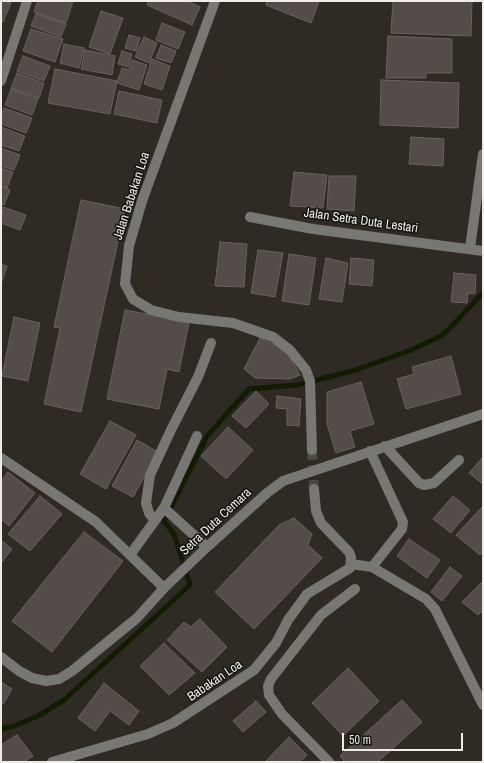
<!DOCTYPE html>
<style>
body{margin:0}
#map{position:relative;width:484px;height:763px;overflow:hidden;background:#2f2a24;font-family:"Archivo Narrow",sans-serif}
canvas{display:block}
.frame{position:absolute;inset:0;border:2px solid #efebe7;pointer-events:none}
.scale{position:absolute;left:342px;top:733px;width:121px;height:18px;box-sizing:border-box;border:2px solid #efebe7;border-top:0;padding-left:5px;font-size:12px;line-height:14px;white-space:nowrap;color:#efebe7;-webkit-text-stroke:3px #151310;paint-order:stroke}
</style>
<div id="map">
<canvas width="484" height="763"></canvas>
<div class="frame"></div>
<div class="scale">50 m</div>
</div>
<script>
const g = document.querySelector('canvas').getContext('2d');
g.lineJoin = 'round';
function shape(rows) {
  const path = new Path2D();
  for (const r of rows) {
    path.moveTo(r[0], r[1]);
    for (let i = 2; i < r.length; i += 2) path.lineTo(r[i], r[i + 1]);
  }
  return path;
}
function stroke(path, color, width, dash) {
  g.strokeStyle = color;
  g.lineWidth = width;
  g.lineCap = dash ? 'butt' : 'round';
  g.setLineDash(dash || []);
  g.stroke(path);
}
function fillPath(path, color) {
  g.fillStyle = color;
  g.fill(path, 'evenodd');
}
function write(font, color, halo, rows, align = 'center') {
  g.font = font + ' "Archivo Narrow",sans-serif';
  g.lineWidth = 3;
  g.setLineDash([]);
  g.textBaseline = 'middle';
  g.strokeStyle = halo;
  g.fillStyle = color;
  for (const [text, x, y, turn = 0] of rows) {
    g.save();
    g.translate(x, y);
    g.rotate((+turn || 0) * Math.PI / 180);
    g.textAlign = isNaN(turn) ? turn : align;
    if (halo) g.strokeText(text, 0, 0);
    g.fillText(text, 0, 0);
    g.restore();
  }
}
const stream = shape([
 [1,729,14,726,38,716,64,700,190,585,174,534,164,521,207,436,249,389,297,385,356,370,411,350,441,336,448,330,483,293]
]);
const building = shape([
 [1,1,11,3,3,22,1,21,1,1],
 [38,1,73,1,66,23,34,12,38,1],
 [149,1,187,1,200,7,192,25,147,5,149,1],
 [267,1,319,1,311,23,266,5,267,1],
 [393,1,472,1,471,36,391,33,393,1],
 [101,11,123,18,110,54,89,47,101,11],
 [36,14,66,24,61,37,31,26,36,14],
 [162,23,185,32,178,49,156,40,162,23],
 [31,29,63,39,55,62,23,51,31,29],
 [129,35,140,38,136,51,125,48,129,35],
 [388,36,452,39,452,73,426,73,426,78,386,78,388,36],
 [144,37,157,43,149,63,135,57,144,37],
 [64,44,84,48,79,68,60,63,64,44],
 [161,45,176,51,171,63,156,58,161,45],
 [85,50,115,56,112,75,81,69,85,50],
 [122,51,132,54,128,67,118,64,122,51],
 [23,56,50,66,44,81,17,71,23,56],
 [152,59,170,66,162,90,144,84,152,59],
 [132,60,147,65,139,90,117,83,122,68,129,70,132,60],
 [55,69,117,81,110,114,48,103,55,69],
 [17,73,44,83,39,98,11,88,17,73],
 [381,80,459,83,458,128,380,125,381,80],
 [11,89,38,99,32,115,5,105,11,89],
 [119,91,162,100,157,123,114,114,119,91],
 [4,108,32,118,26,133,1,124,1,116,4,108],
 [1,127,25,136,19,151,1,145,1,127],
 [411,137,444,139,443,166,409,164,411,137],
 [1,148,20,155,14,170,1,166,1,148],
 [1,168,13,172,7,188,1,185,1,168],
 [294,172,327,175,323,208,290,206,294,172],
 [329,176,356,176,354,211,327,209,329,176],
 [1,186,10,190,4,205,1,204,1,186],
 [81,200,125,209,81,412,44,404,60,328,54,327,81,200],
 [3,207,26,215,20,230,1,223,3,207],
 [220,242,247,244,244,287,215,286,220,242],
 [258,250,283,253,275,297,251,293,258,250],
 [289,254,316,258,309,305,282,301,289,254],
 [326,258,348,263,342,302,319,299,326,258],
 [351,258,374,260,372,286,349,284,351,258],
 [1,264,7,266,1,284,1,264],
 [454,273,476,275,475,294,468,293,467,303,451,302,454,273],
 [125,310,189,322,179,372,167,369,159,409,107,399,125,310],
 [14,317,40,323,28,381,2,376,14,317],
 [260,338,277,346,290,357,300,375,290,379,255,378,244,369,260,338],
 [451,356,461,394,406,409,397,379,414,374,412,367,451,356],
 [361,382,374,424,350,431,355,447,336,453,327,424,327,392,361,382],
 [256,391,269,404,246,428,232,416,256,391],
 [277,396,301,399,299,426,287,425,287,409,276,408,277,396],
 [110,421,136,435,106,489,80,474,110,421],
 [228,427,253,450,226,479,201,456,228,427],
 [137,440,158,452,133,497,112,486,137,440],
 [483,457,483,484,469,473,483,457],
 [8,472,35,493,9,526,1,519,1,482,8,472],
 [40,496,62,514,30,551,8,534,40,496],
 [453,496,470,510,451,533,433,519,453,496],
 [483,506,483,551,480,555,456,535,483,506],
 [294,518,312,534,308,545,322,558,254,629,215,592,279,525,294,518],
 [84,532,123,561,52,652,12,621,84,532],
 [409,539,440,560,427,578,397,556,409,539],
 [1,540,12,549,1,563,1,540],
 [450,567,462,576,442,601,431,592,450,567],
 [481,583,483,585,483,610,478,615,462,602,481,583],
 [200,619,227,647,202,672,167,640,184,622,191,627,200,619],
 [164,643,195,673,169,695,140,666,164,643],
 [348,668,379,701,343,736,312,703,348,668],
 [1,682,12,689,3,704,1,703,1,682],
 [104,683,139,711,129,725,110,711,95,731,78,718,104,683],
 [402,700,422,722,378,762,345,762,340,756,402,700],
 [256,701,266,712,243,732,233,721,256,701],
 [17,735,33,756,24,762,1,762,1,745,17,735],
 [289,737,307,755,299,762,265,762,289,737]
]);
const minorTunnel = shape([
 [312,450,314,489]
]);
const minor = shape([
 [215,1,142,201,129,246,125,284,133,299,151,310,179,317,233,323,273,337,290,350,306,370,310,381,312,450],
 [1,81,27,1],
 [250,217,313,229,483,251],
 [470,248,483,154],
 [197,436,164,508,207,547],
 [385,446,419,483,424,485,434,483,459,460],
 [370,451,403,522,402,529,372,567],
 [1,458,96,522,164,588],
 [155,521,149,513,146,503,150,475,171,430,198,377,211,343],
 [130,555,164,508],
 [351,564,372,567,426,599,435,609,483,705],
 [1,657,19,671,32,678,46,681,59,679,72,671,137,618,164,588,207,547,267,493,283,481,483,414],
 [52,762,148,734,173,723,254,670,276,643,288,620,307,594,350,568,351,557,349,552,321,523,316,511,314,489],
 [329,762,282,714,269,695,268,686,271,679,321,615,355,589]
]);
const streetNames = [
 ["Jalan Babakan Loa",132,196,-72],
 ["Jalan Setra Duta Lestari",361,221,8],
 ["Setra Duta Cemara",216,522,-43],
 ["Babakan Loa",215,681,-34]
];
stroke(stream, '#131b02', 5);
fillPath(building, '#544c48');
stroke(building, '#6a615d', 1);
stroke(minorTunnel, '#4c4741', 10, [10, 5]);
stroke(minor, '#787773', 10);
write('13px', '#efebe7', '#151310', streetNames);
</script>
